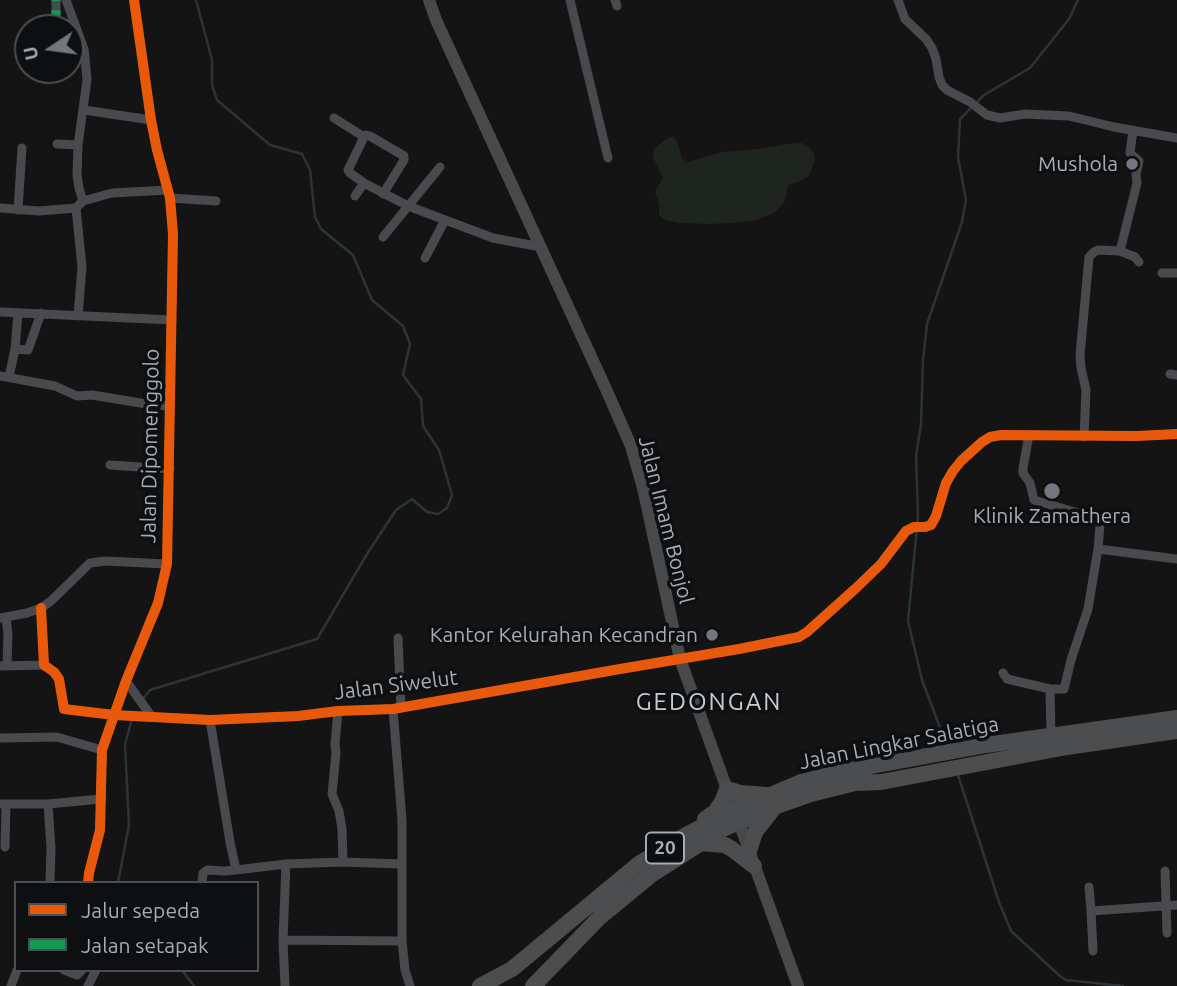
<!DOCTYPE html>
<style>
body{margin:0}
#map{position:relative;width:1177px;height:986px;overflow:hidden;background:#141414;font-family:Ubuntu,sans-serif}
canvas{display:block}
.legend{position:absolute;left:14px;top:881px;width:245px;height:91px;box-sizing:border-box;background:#0e0f10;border:2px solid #4b4e52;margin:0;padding:9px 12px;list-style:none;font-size:21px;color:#a6acb5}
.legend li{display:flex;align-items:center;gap:14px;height:35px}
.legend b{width:35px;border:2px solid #4b4e52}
.north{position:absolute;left:14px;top:14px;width:70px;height:70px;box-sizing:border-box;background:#0e0f10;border:2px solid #4b4e52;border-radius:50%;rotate:257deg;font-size:19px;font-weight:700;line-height:28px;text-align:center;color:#a6acb5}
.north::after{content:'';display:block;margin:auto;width:24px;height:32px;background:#73777d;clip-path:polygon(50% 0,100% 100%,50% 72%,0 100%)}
</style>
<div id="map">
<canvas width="1177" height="986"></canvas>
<ul class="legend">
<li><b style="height:9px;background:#e8590c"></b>Jalur sepeda</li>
<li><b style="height:9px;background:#139951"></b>Jalan setapak</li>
</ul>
<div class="north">U</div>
</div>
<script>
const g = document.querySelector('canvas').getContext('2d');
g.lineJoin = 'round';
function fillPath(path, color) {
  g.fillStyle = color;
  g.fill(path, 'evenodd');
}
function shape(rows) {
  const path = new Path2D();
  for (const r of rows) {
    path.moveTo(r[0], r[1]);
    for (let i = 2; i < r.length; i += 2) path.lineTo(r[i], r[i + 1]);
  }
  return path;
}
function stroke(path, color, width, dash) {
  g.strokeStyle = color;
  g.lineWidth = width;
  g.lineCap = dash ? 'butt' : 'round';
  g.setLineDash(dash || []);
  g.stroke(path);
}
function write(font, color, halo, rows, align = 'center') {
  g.font = font + ' Ubuntu,sans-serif';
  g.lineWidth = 7;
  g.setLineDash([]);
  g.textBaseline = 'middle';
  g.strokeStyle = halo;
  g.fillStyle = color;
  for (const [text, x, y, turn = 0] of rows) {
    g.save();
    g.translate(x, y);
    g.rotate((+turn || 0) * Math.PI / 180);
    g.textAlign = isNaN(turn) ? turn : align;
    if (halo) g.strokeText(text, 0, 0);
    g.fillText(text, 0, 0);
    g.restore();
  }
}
const green = shape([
 [674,137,678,144,682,158,688,162,722,152,751,150,795,143,802,143,809,147,814,153,815,160,809,176,803,180,788,185,785,201,774,213,756,220,733,223,709,224,680,223,665,220,659,215,659,205,655,192,663,178,653,157,654,149,667,138]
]);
const stream = shape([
 [977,102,984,95,1030,68,1069,19,1078,0],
 [143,699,150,690,317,639,367,554,396,510,412,499,427,512,438,514,447,508,452,495,439,450,423,426,421,399,403,375,410,344,403,326,372,300,353,255,321,229,315,217,310,170,302,154,270,145,217,100,212,85,212,60,196,0],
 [947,746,922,680,908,621,918,516,916,456,921,424,923,360,927,324,962,222,966,200,958,157,960,119,972,107],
 [958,775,999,902,1011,931,1060,976,1066,980,1123,986],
 [118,883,129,825,125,744,132,719],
 [182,970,194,986]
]);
const street = shape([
 [66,0,84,49,85,57,87,80,78,145,77,175,79,188,83,201],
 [570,0,608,158],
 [615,0,617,6],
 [898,0,905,19,926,39,932,48,936,59,939,77,942,85,947,90,970,102,987,115,1000,118,1025,114,1069,116,1114,127,1177,138],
 [53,28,56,14,56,0],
 [70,50,84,49],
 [84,110,151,120],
 [334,118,364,137,366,135,370,136,404,156,404,160,383,194],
 [364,137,348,170,350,173,364,183,408,206,493,238,541,247],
 [57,144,78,145],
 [355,196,364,183],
 [170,198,216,201],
 [0,208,39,211,76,208,83,201,112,193,168,190],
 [76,208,82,267,78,316],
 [18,210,22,148],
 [383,237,440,167],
 [1120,251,1135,257,1139,262],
 [425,258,445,220],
 [1162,273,1177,273],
 [0,312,172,320],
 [15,349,28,350,41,313],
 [1170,374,1177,375],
 [0,376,55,386,77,396,92,395,153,405,169,406],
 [9,377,15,349,18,313],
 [1029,435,1023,468,1023,473,1030,483,1034,500,1095,518,1098,520,1100,525,1098,549,1177,559],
 [1084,437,1086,390,1081,368,1080,355,1089,257,1094,252,1098,250,1120,251,1137,183,1136,174,1139,161,1130,153,1133,130],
 [110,465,170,469],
 [41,608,44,665,54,672,59,679,64,709,114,715,210,720,298,716,338,711,393,709,620,669,739,649,799,637,807,632,855,589,881,564,906,531,914,527,925,527,931,525,936,516,946,483,953,471,961,461,982,442,990,437,1001,435,1137,436,1177,434],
 [6,617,8,635,7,665],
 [0,618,27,613,41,608,51,601,90,563,105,561,167,564],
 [398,638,401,708],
 [0,666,44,665],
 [1003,673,1007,679,1050,689,1064,689,1071,660,1088,609,1098,549],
 [126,681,152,717],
 [1050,689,1051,735],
 [393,709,402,820,402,941,405,970,410,986],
 [338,711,335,744,336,753,332,794,339,811,342,829,343,862],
 [210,720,230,842,236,870,286,864,283,940,285,986],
 [0,738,57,737,102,750],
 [0,804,48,804,101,799],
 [48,804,51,848,50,883],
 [5,847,6,804],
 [286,864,343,862,401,864],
 [1165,871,1167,933],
 [88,883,89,873,100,830,102,750,126,681,158,603,167,564,173,234,170,198,157,150,151,120,134,0],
 [202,883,203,873,207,870,225,871,236,870],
 [1089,887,1091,911],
 [283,940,402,941],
 [1093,951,1091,911,1177,905],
 [64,970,77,975,82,970],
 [11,986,17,970],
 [88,986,96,970]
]);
const secondary = shape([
 [429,0,436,20,606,389,631,446,643,488,680,659,798,986]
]);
const highway = shape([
 [705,819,715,812,722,802,727,789,740,793,767,795],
 [700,843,725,845,732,849,754,866],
 [749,851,755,832,773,809],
 [480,986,512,969,640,863,686,835,735,810,801,782,850,770,986,745,1177,718],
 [533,986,600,917,651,875,723,829,774,807,811,794,855,783,881,782,1067,747,1177,731]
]);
const quiet = shape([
 [53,28,56,14,56,0],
 [70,50,84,49]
]);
const cycleway = shape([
 [41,608,44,665,54,672,59,679,64,709,114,715,210,720,298,716,338,711,393,709,620,669,739,649,799,637,807,632,855,589,881,564,906,531,914,527,925,527,931,525,936,516,946,483,953,471,961,461,982,442,990,437,1001,435,1137,436,1177,434],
 [88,883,89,873,100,830,102,750,126,681,158,603,167,564,173,234,170,198,157,150,151,120,134,0]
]);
const markers = [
 [1132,164,7,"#73777d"],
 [1052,491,9,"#73777d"],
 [712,635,7,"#73777d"]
];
const shields = [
 [665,848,38]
];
const shieldNames = [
 ["20",665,848]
];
const poiNames = [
 ["Mushola",1118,164],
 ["Klinik Zamathera",1052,516,"center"],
 ["Kantor Kelurahan Kecandran",698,635]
];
const streetNames = [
 ["Jalan Dipomenggolo",150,446,-89],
 ["Jalan Imam Bonjol",666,520,76],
 ["Jalan Siwelut",396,685,-7],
 ["Jalan Lingkar Salatiga",899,743,-11]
];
const quarterNames = [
 ["GEDONGAN",709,702]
];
fillPath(green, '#1e251e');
stroke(stream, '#2b3539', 2.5);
stroke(street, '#494a4d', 9);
stroke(secondary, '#48494b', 12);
stroke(highway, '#4b4d4f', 16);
stroke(quiet, '#139951', 9, [18, 9]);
stroke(cycleway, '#e8590c', 10);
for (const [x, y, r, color] of markers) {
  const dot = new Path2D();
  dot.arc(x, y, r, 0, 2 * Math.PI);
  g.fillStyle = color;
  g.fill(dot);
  stroke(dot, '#0e0f10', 2.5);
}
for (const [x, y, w] of shields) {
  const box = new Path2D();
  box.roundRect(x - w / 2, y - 15.5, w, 31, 5);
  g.fillStyle = '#0e0f10';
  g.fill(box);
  stroke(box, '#a6acb5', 2);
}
write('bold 19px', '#a6acb5', null, shieldNames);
write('21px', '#a6acb5', '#0e0f10', poiNames, 'right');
write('21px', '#a6acb5', '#0e0f10', streetNames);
g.letterSpacing = '2px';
write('24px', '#c6cbd1', '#0e0f10', quarterNames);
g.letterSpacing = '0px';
</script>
